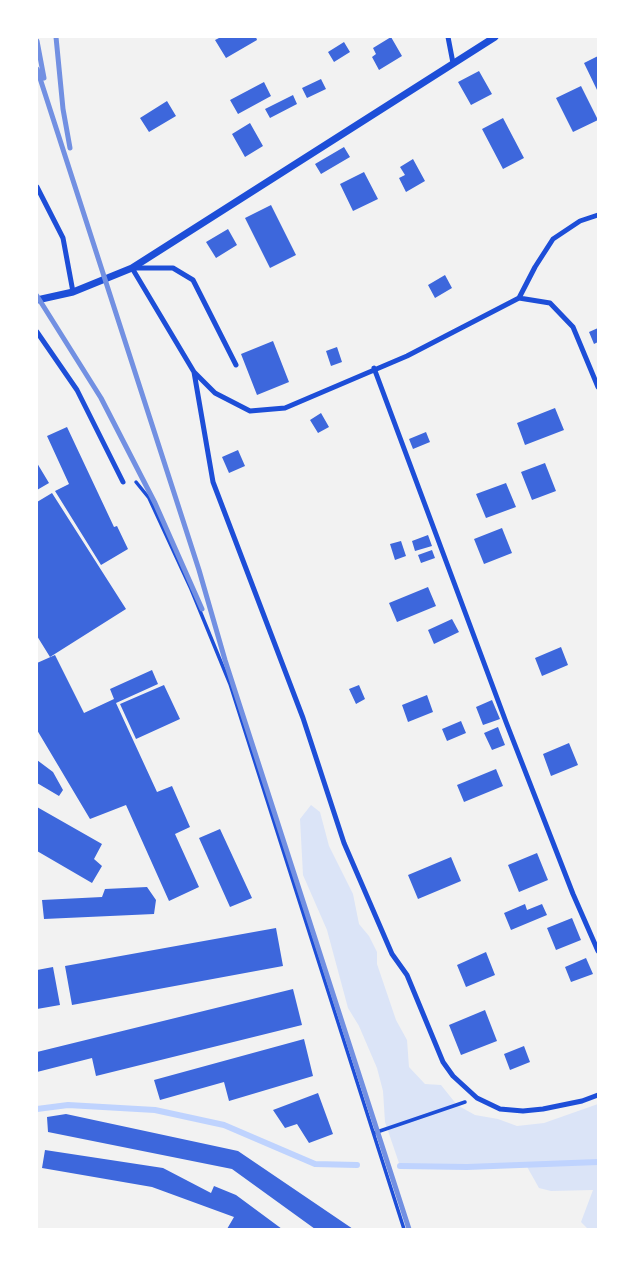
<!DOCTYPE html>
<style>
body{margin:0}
#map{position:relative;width:635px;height:1266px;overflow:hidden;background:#f2f2f2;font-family:"Golos Text",sans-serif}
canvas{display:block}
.frame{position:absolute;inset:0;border:38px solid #fff;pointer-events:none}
</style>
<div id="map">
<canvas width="635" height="1266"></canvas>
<div class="frame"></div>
</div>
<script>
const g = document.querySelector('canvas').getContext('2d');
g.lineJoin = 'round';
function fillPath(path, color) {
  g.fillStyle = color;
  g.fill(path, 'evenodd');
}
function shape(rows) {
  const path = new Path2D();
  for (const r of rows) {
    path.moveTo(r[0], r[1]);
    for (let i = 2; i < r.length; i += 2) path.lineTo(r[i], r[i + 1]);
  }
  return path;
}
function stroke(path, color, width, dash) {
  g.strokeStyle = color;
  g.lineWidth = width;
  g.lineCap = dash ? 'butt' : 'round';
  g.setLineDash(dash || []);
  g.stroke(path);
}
const green = shape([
 [311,805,320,812,329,846,353,894,359,924,369,936,377,952,377,964,396,1020,407,1040,409,1067,425,1084,441,1085,457,1105,475,1115,498,1119,517,1126,544,1123,598,1104,598,1229,588,1229,581,1222,593,1190,551,1191,539,1188,526,1165,400,1166,385,1122,383,1091,377,1068,359,1026,348,1008,327,930,303,875,300,819]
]);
const stream = shape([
 [37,1109,68,1105,155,1110,224,1125,315,1164,357,1165],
 [400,1166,467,1167,598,1162]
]);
const building = shape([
 [221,37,256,37,257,40,226,58,215,40],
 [391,37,402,56,379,70,372,57,376,54,373,48],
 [344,42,350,52,334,62,328,52],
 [598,56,598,92,584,63],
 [479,71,492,94,471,105,458,82],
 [321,79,326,89,307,98,302,88],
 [264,82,271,96,238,114,230,100],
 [581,86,598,120,573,132,556,98],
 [293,95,297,104,270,118,265,109],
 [167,101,176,116,149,132,140,118],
 [503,118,524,158,503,169,482,129],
 [250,123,263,146,245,157,232,134],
 [344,147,350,157,321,174,315,164],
 [413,159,425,181,406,192,399,178,405,175,400,167],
 [364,172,378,199,353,211,340,184],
 [271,205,296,255,270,268,245,218],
 [228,229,237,245,216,258,206,242],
 [445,275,452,288,435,298,428,285],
 [598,328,598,342,594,344,589,332],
 [273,341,289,382,257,395,241,354],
 [337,347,342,362,331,366,326,351],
 [555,408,564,430,525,445,517,423],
 [321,413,329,427,318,433,310,420],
 [67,427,114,527,117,526,128,549,101,565,55,491,69,484,47,436],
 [426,432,430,442,413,449,409,439],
 [238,450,245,466,229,473,222,457],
 [37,463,49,483,37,490],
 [545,463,556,491,532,500,521,472],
 [506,483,516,507,486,518,476,494],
 [52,493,126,609,50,657,37,636,37,502],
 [502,528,512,553,484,564,474,539],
 [428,535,432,546,415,551,412,541],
 [401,541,406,556,395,560,390,544],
 [432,550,435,558,421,563,418,555],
 [428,587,436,606,397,622,389,603],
 [452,619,459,632,434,644,428,630],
 [561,647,568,665,542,676,535,658],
 [55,655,84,713,114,699,110,689,152,670,158,684,116,703,157,792,172,786,190,827,175,834,199,887,169,901,126,805,90,819,37,730,37,663],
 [164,685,180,719,136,739,120,704],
 [359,685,365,699,356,704,349,689],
 [427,695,433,712,408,722,402,705],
 [492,700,500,719,483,725,476,707],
 [461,721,466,733,447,741,442,729],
 [498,727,505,745,492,750,484,733],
 [569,743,578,765,551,776,543,754],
 [37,760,53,772,63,790,59,796,37,783],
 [496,769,503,786,464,802,457,785],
 [37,807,102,844,94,859,102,866,92,883,37,851],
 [220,829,252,898,230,907,199,838],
 [537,853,548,880,519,892,508,865],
 [451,857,461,881,418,899,408,875],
 [147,887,156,900,154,914,44,919,42,900,102,897,105,889],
 [525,904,527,910,542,904,547,915,511,930,504,913],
 [572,918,581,940,556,950,547,928],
 [276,928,283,966,72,1005,65,966],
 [486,952,495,975,466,987,457,965],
 [586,958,593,974,571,982,565,967],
 [53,967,60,1005,37,1009,37,970],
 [293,989,302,1025,96,1076,92,1058,37,1072,37,1052],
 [485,1010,497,1041,461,1055,449,1025],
 [304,1039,313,1076,229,1101,224,1082,160,1100,154,1080],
 [524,1046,530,1062,510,1070,504,1054],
 [318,1093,333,1134,309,1143,297,1124,285,1128,273,1110],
 [66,1114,238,1151,353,1229,315,1229,232,1169,48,1132,47,1117],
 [45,1150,163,1168,211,1193,214,1186,236,1195,282,1229,227,1229,234,1217,152,1187,42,1168]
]);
const path = shape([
 [136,482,149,498,191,589,230,684,404,1229],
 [374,1133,465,1102]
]);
const service = shape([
 [448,37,453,63],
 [37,187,63,238,73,292],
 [132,268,194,372,215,393,250,411,285,408,407,356,519,298,535,267,553,239,580,221,598,215],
 [132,268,173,268,193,280,236,365],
 [519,298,550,303,573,327,598,387],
 [37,332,77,390,123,482],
 [374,368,506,722,573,894,598,951],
 [194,372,213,482,303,718,344,843,392,954,407,975,443,1062,453,1076,477,1098,500,1109,523,1111,543,1109,582,1101,598,1095]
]);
const minor = shape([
 [37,300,73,292,132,268,495,37]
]);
const rail = shape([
 [56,37,63,109,70,148],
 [37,41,44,78],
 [37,69,199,570,225,660,409,1229],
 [37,296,101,398,155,503,202,609]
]);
fillPath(green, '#dbe4f7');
stroke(stream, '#bfd3fe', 6);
fillPath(building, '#3d67dc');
stroke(path, '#1d4ed8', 3.5);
stroke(service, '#1d4ed8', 5);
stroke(minor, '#1d4ed8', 7);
stroke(rail, '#7290e2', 5);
</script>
